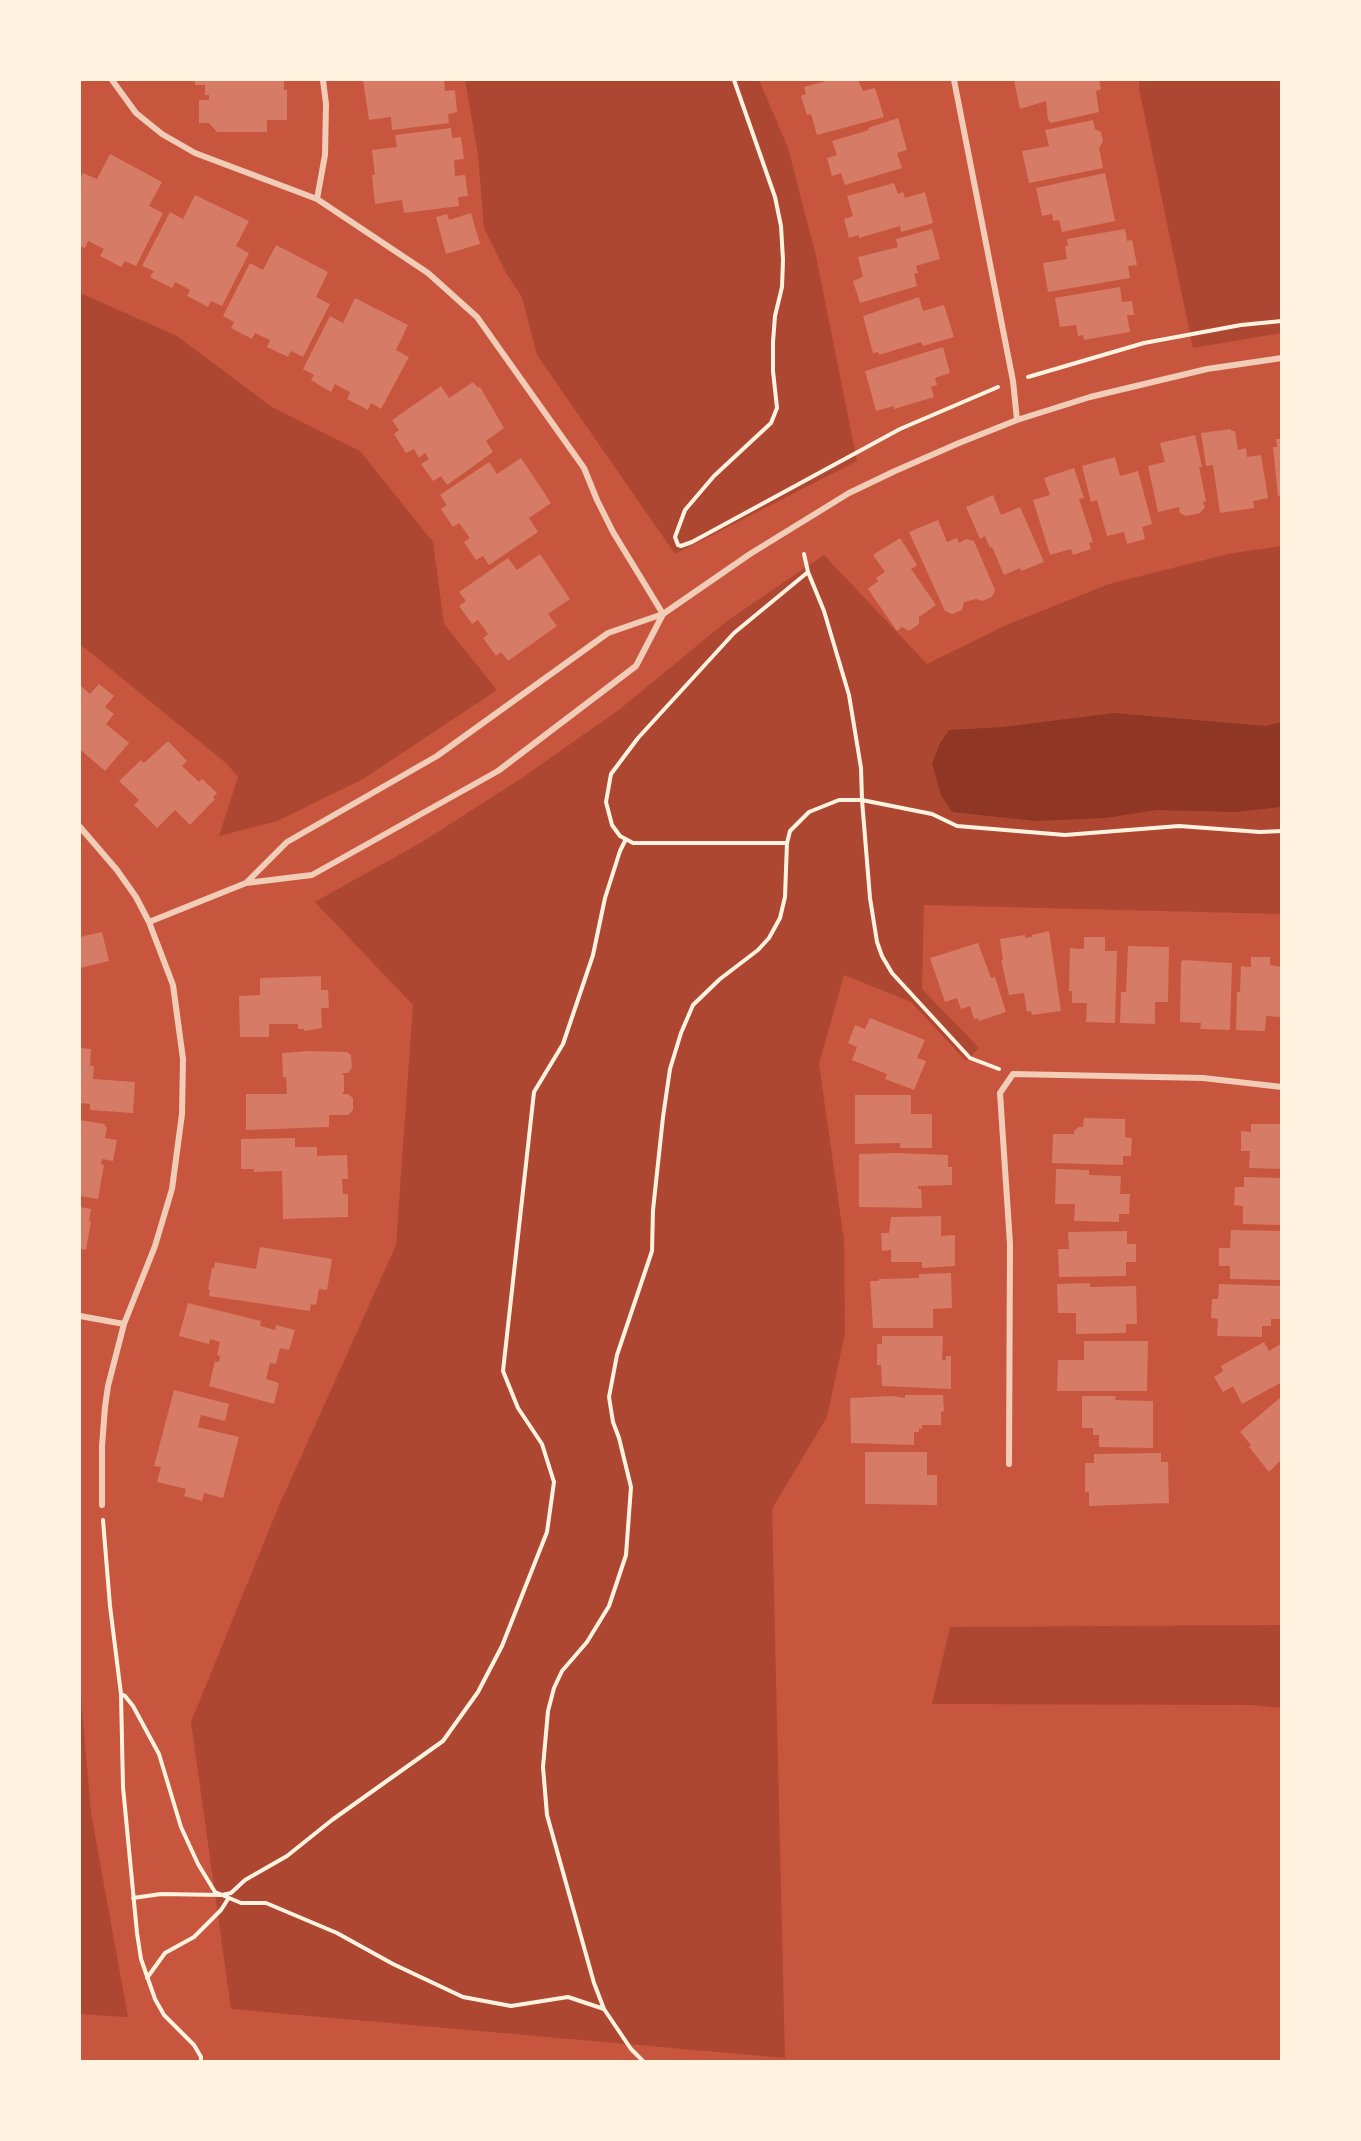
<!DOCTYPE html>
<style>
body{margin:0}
#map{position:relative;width:1361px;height:2141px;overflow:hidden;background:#c8553d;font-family:Manrope,sans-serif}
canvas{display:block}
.frame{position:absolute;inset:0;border:81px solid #fff3e0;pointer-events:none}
</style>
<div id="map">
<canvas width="1361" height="2141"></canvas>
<div class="frame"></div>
</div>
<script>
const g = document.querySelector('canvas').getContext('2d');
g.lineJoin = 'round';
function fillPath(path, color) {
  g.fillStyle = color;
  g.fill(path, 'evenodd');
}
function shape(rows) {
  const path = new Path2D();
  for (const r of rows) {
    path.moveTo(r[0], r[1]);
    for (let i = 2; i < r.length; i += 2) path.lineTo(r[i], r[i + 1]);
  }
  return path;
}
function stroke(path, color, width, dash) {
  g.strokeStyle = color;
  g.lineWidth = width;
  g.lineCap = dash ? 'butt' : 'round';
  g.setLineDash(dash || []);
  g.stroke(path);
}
const green = shape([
 [465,80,759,80,788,148,816,256,857,461,675,554,537,355,522,297,506,273,484,228,478,155],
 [1139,80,1281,80,1281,333,1193,348,1139,89],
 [80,293,177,336,272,407,360,451,433,542,444,624,497,690,363,779,277,821,219,836,238,777,227,764,80,644],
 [1281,546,1281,914,924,905,922,989,979,1048,966,1061,911,1002,844,975,819,1064,844,1240,845,1333,827,1417,772,1509,785,2058,231,2009,191,1722,278,1508,396,1245,413,1005,315,902,422,842,522,778,620,709,727,621,824,555,927,664,1004,626,1109,584,1228,554],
 [1281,1625,1281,1708,1253,1705,932,1704,950,1627],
 [80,1686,91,1813,128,2017,80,2014]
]);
const water = shape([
 [1114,713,1266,726,1281,722,1281,807,1235,812,1157,810,1105,818,1036,821,952,812,941,795,932,763,940,743,949,730,1003,727]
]);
const building = shape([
 [195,80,284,80,284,90,287,90,287,120,267,120,267,132,217,132,209,123,199,123,199,100,209,100,209,95,205,95,205,85,195,85],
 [363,80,444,80,445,91,455,90,457,112,448,114,449,123,392,130,391,117,369,120],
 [830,80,858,80,863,91,875,88,884,117,817,135,811,114,807,115,801,96,806,94,804,87],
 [1014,80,1099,80,1101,89,1096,91,1099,112,1051,123,1048,120,1046,101,1020,109],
 [898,118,907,150,897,153,902,168,845,185,841,173,832,176,827,158,837,155,832,141,869,130,868,128],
 [1093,120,1095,129,1101,132,1103,142,1099,148,1103,168,1029,183,1022,151,1049,146,1045,130],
 [451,128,452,138,461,137,464,159,454,160,455,176,465,175,468,196,458,197,459,206,404,213,402,200,375,204,372,175,375,175,372,150,397,147,395,135],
 [110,154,162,182,149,206,163,213,136,266,125,261,121,267,100,256,104,249,88,241,85,248,80,246,80,180,83,173,97,179],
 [1105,173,1115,221,1062,232,1059,220,1053,221,1052,214,1042,216,1036,188],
 [894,183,898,194,903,192,905,198,925,192,933,223,901,232,900,226,859,238,859,235,849,238,844,219,853,216,847,196],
 [195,195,249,221,236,246,249,253,222,306,211,301,208,307,187,296,190,290,175,282,172,288,150,277,154,271,142,266,170,212,183,219],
 [471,213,480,244,446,254,436,217,447,214,449,220],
 [932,229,940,259,916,266,918,273,914,274,917,286,860,303,853,281,863,277,858,257,898,247,896,239],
 [1125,229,1127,241,1132,240,1137,265,1128,266,1130,278,1048,292,1043,263,1067,259,1065,246,1068,246,1067,239],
 [276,245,328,272,316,297,330,304,303,357,291,351,288,357,267,347,270,340,255,333,252,339,231,328,234,322,223,316,250,263,263,270],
 [1120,287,1122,302,1132,301,1134,315,1127,315,1130,332,1084,340,1083,335,1078,336,1076,325,1060,327,1055,298],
 [919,297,923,311,944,305,954,337,923,346,921,342,879,355,878,352,873,353,863,316],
 [355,298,408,325,396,350,409,357,381,409,371,403,368,410,347,399,350,392,335,384,331,392,311,380,314,375,303,369,330,316,343,323],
 [943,347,950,373,935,378,937,385,931,387,934,397,894,409,894,406,876,411,865,371],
 [473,382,478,388,480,387,504,428,486,441,493,452,447,485,441,476,433,481,421,464,429,459,425,453,419,458,414,449,406,453,394,434,399,430,392,420,441,386,449,398],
 [1231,429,1231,431,1235,431,1238,450,1246,448,1247,457,1261,455,1268,498,1253,501,1254,508,1220,513,1213,465,1206,466,1201,433],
 [1195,435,1202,467,1199,467,1206,501,1203,502,1205,507,1200,513,1186,516,1180,513,1179,507,1158,512,1148,466,1165,462,1160,443],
 [1276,439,1282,439,1282,495,1278,496,1273,447,1277,447],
 [1115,457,1120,476,1138,471,1152,524,1142,527,1145,539,1127,544,1124,532,1107,536,1097,500,1091,502,1082,466],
 [521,458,551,503,529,518,538,532,489,565,483,556,476,560,464,542,470,538,459,523,453,527,441,509,447,505,440,495,489,462,497,474],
 [1074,468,1084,498,1079,499,1093,542,1089,543,1091,549,1073,555,1071,549,1050,555,1033,500,1050,495,1044,478],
 [993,495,1001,515,1020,507,1044,562,1021,571,1020,568,1004,575,992,547,990,548,985,536,980,539,966,507],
 [938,520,947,542,957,538,959,543,966,539,974,541,995,590,992,597,982,601,976,599,964,602,962,610,952,614,945,611,909,532],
 [900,538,917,565,911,569,936,605,919,617,919,624,909,631,902,627,897,631,868,589,878,581,876,578,885,572,873,555],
 [540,554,570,599,548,614,557,626,508,661,501,652,496,656,483,638,488,634,478,620,472,624,459,606,466,601,459,592,508,558,517,570],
 [99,684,114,696,105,707,114,714,106,724,129,743,105,771,82,751,80,752,80,685,90,694],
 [168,741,187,761,182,766,199,782,202,779,217,793,213,797,215,799,190,825,175,810,157,828,134,805,139,800,119,781,141,760,144,763],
 [1049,931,1061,1011,1032,1015,1031,1011,1027,1012,1024,993,1009,995,1001,960,1003,960,1000,939,1025,935,1025,938,1032,937,1032,935],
 [102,932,109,961,80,968,80,937],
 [1084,937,1105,937,1105,951,1117,951,1115,1023,1086,1022,1087,1003,1072,1003,1072,991,1069,991,1070,948,1084,949],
 [978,943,991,978,995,977,1006,1012,979,1021,978,1018,974,1019,970,1006,961,1009,957,998,945,1002,930,958],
 [1128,946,1169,947,1168,1002,1155,1002,1155,1024,1120,1023,1121,992,1126,992],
 [1251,957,1270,957,1270,965,1282,967,1282,1017,1266,1016,1265,1031,1236,1030,1237,992,1240,992,1241,966,1251,967],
 [1183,960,1232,963,1230,1030,1200,1029,1201,1023,1180,1022,1181,962],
 [321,976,321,990,328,990,329,1008,321,1008,322,1028,304,1031,304,1029,298,1029,298,1024,269,1024,269,1037,240,1037,239,996,260,995,260,978],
 [870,1018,925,1040,917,1058,926,1061,914,1090,885,1079,887,1074,852,1060,857,1047,848,1043,855,1025,865,1029],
 [80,1048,91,1049,90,1066,94,1066,93,1079,135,1082,133,1113,90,1110,90,1104,80,1103],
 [309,1051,347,1052,351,1055,352,1068,348,1073,342,1073,344,1076,344,1091,342,1094,348,1094,353,1098,353,1110,348,1115,329,1115,329,1127,246,1130,246,1094,287,1094,286,1077,283,1077,282,1053],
 [855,1095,911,1095,911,1114,932,1114,932,1148,900,1148,900,1143,855,1144],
 [1084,1118,1125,1119,1125,1137,1132,1138,1131,1156,1123,1156,1123,1165,1052,1163,1053,1134,1074,1134,1074,1131,1079,1127,1083,1127],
 [80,1120,105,1124,105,1127,107,1127,105,1138,117,1140,113,1161,102,1159,101,1164,104,1165,98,1199,80,1196],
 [1251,1124,1282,1124,1282,1169,1249,1168,1250,1151,1241,1151,1241,1131,1251,1132],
 [295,1138,295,1147,317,1147,317,1156,347,1155,348,1179,342,1179,343,1194,348,1194,348,1217,283,1219,282,1171,254,1172,254,1169,241,1169,241,1139],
 [896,1153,948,1155,948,1167,952,1167,952,1185,918,1186,918,1189,921,1189,922,1208,859,1207,859,1154],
 [1056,1169,1089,1170,1089,1175,1121,1176,1120,1194,1130,1194,1129,1214,1119,1214,1119,1222,1074,1221,1075,1204,1055,1204],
 [1244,1177,1282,1178,1282,1225,1243,1224,1243,1206,1234,1205,1235,1187,1244,1187],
 [80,1207,91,1209,89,1221,91,1222,86,1250,80,1249],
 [941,1216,941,1236,955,1235,955,1266,922,1268,922,1262,891,1262,891,1250,882,1251,881,1233,889,1233,891,1217],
 [1231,1230,1282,1231,1282,1280,1230,1279,1230,1266,1219,1266,1219,1248,1230,1248],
 [1127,1231,1127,1244,1136,1244,1136,1262,1126,1262,1126,1276,1059,1277,1058,1249,1069,1249,1068,1232],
 [260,1247,332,1259,327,1290,319,1289,316,1305,311,1304,310,1311,209,1296,210,1290,208,1289,212,1268,214,1268,215,1262,256,1269],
 [951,1273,952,1308,933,1309,933,1328,873,1328,870,1281,879,1281,879,1279,919,1278,919,1274],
 [1090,1283,1090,1287,1136,1286,1137,1324,1126,1324,1126,1333,1076,1334,1076,1313,1058,1313,1057,1284],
 [1219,1284,1282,1286,1282,1319,1271,1319,1271,1326,1262,1326,1262,1337,1217,1336,1218,1319,1211,1318,1212,1299,1218,1299],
 [188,1303,261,1321,260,1326,275,1330,276,1325,295,1330,289,1350,280,1348,276,1364,270,1363,266,1379,279,1383,274,1404,209,1386,215,1361,219,1362,220,1356,217,1355,220,1342,210,1339,209,1344,179,1336],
 [882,1336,943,1336,942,1360,946,1360,946,1356,951,1356,951,1389,882,1386,881,1365,877,1365,877,1344,882,1344],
 [1084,1341,1148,1341,1147,1391,1057,1391,1058,1360,1084,1360],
 [1264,1342,1269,1351,1282,1343,1282,1382,1242,1404,1233,1386,1223,1392,1214,1377,1223,1371,1221,1366],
 [174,1390,229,1404,225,1421,201,1415,198,1427,239,1437,223,1498,204,1493,202,1501,184,1496,186,1489,157,1482,161,1467,154,1466],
 [905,1395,943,1395,944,1411,941,1412,941,1425,922,1425,922,1429,919,1428,919,1432,914,1432,914,1445,851,1443,850,1398,892,1396,905,1398],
 [1082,1396,1116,1396,1115,1400,1153,1401,1153,1448,1099,1447,1099,1435,1093,1435,1093,1428,1082,1428],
 [1282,1396,1282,1459,1269,1472,1249,1447,1251,1445,1240,1432],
 [865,1452,927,1452,927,1475,937,1475,937,1505,865,1504],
 [1161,1453,1161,1462,1168,1462,1169,1503,1089,1506,1089,1492,1085,1492,1085,1463,1094,1463,1094,1454]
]);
const path = shape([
 [734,80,775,197,781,226,783,260,782,287,775,316,773,342,773,371,777,408,771,423,714,476,685,510,675,537,678,545,681,546,692,542,900,429,998,387],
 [1028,377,1144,343,1241,325,1282,321],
 [804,554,808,572,824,611,849,695,861,768,862,800,870,898,877,942,882,956,892,973,970,1058,999,1069],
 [787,843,633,843,620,836,612,825,606,802,611,774,638,738,734,633,808,572],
 [103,1520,110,1606,121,1694,123,1787,137,1933,141,1959,155,1999,164,2015,194,2045,201,2057,201,2062],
 [121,1694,125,1696,133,1706,159,1754,181,1827,198,1864,215,1892,241,1903,266,1903,337,1933,393,1964,463,1997,511,2006,568,1997,604,2009],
 [133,1898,161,1894,222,1895,231,1893,245,1880,287,1856,332,1820,443,1741,478,1692,502,1646,547,1532,554,1482,542,1444,518,1408,503,1371,534,1092,563,1044,593,955,605,898,620,851,625,841],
 [147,1978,165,1953,194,1937,221,1910,228,1899],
 [644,2062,631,2049,604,2009,594,1983,547,1815,543,1767,548,1711,554,1688,562,1671,587,1642,609,1606,626,1555,631,1487,619,1438,613,1422,609,1397,617,1355,652,1251,653,1210,663,1117,670,1069,681,1033,693,1005,720,979,758,950,769,938,780,918,785,897,787,843,790,831,809,812,839,800,862,800,932,814,957,826,1065,835,1179,826,1260,832,1282,831]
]);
const minor = shape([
 [112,80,136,113,162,134,195,153,317,199,428,273,477,317,584,468,597,500,613,532,663,614],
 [954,80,1013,381,1017,420],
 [317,199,325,155,326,104,323,80],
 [80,827,117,870,136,897,149,922,173,985,183,1059,182,1114,172,1189,155,1246,124,1324,108,1386,105,1407,102,1446,102,1505],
 [246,883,287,842,437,756,608,633,663,614,750,554,849,493,895,471,959,443,1017,420,1090,397,1207,369,1282,358],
 [149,922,246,883,312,875,498,771,636,666,663,614],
 [80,1316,124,1324],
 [1009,1464,1010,1244,1000,1093,1013,1074,1203,1078,1282,1087]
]);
fillPath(green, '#ae4732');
fillPath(water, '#8f3625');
fillPath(building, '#d67c66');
stroke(path, '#fff3e0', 4);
stroke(minor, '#f1ccb7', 6);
</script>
